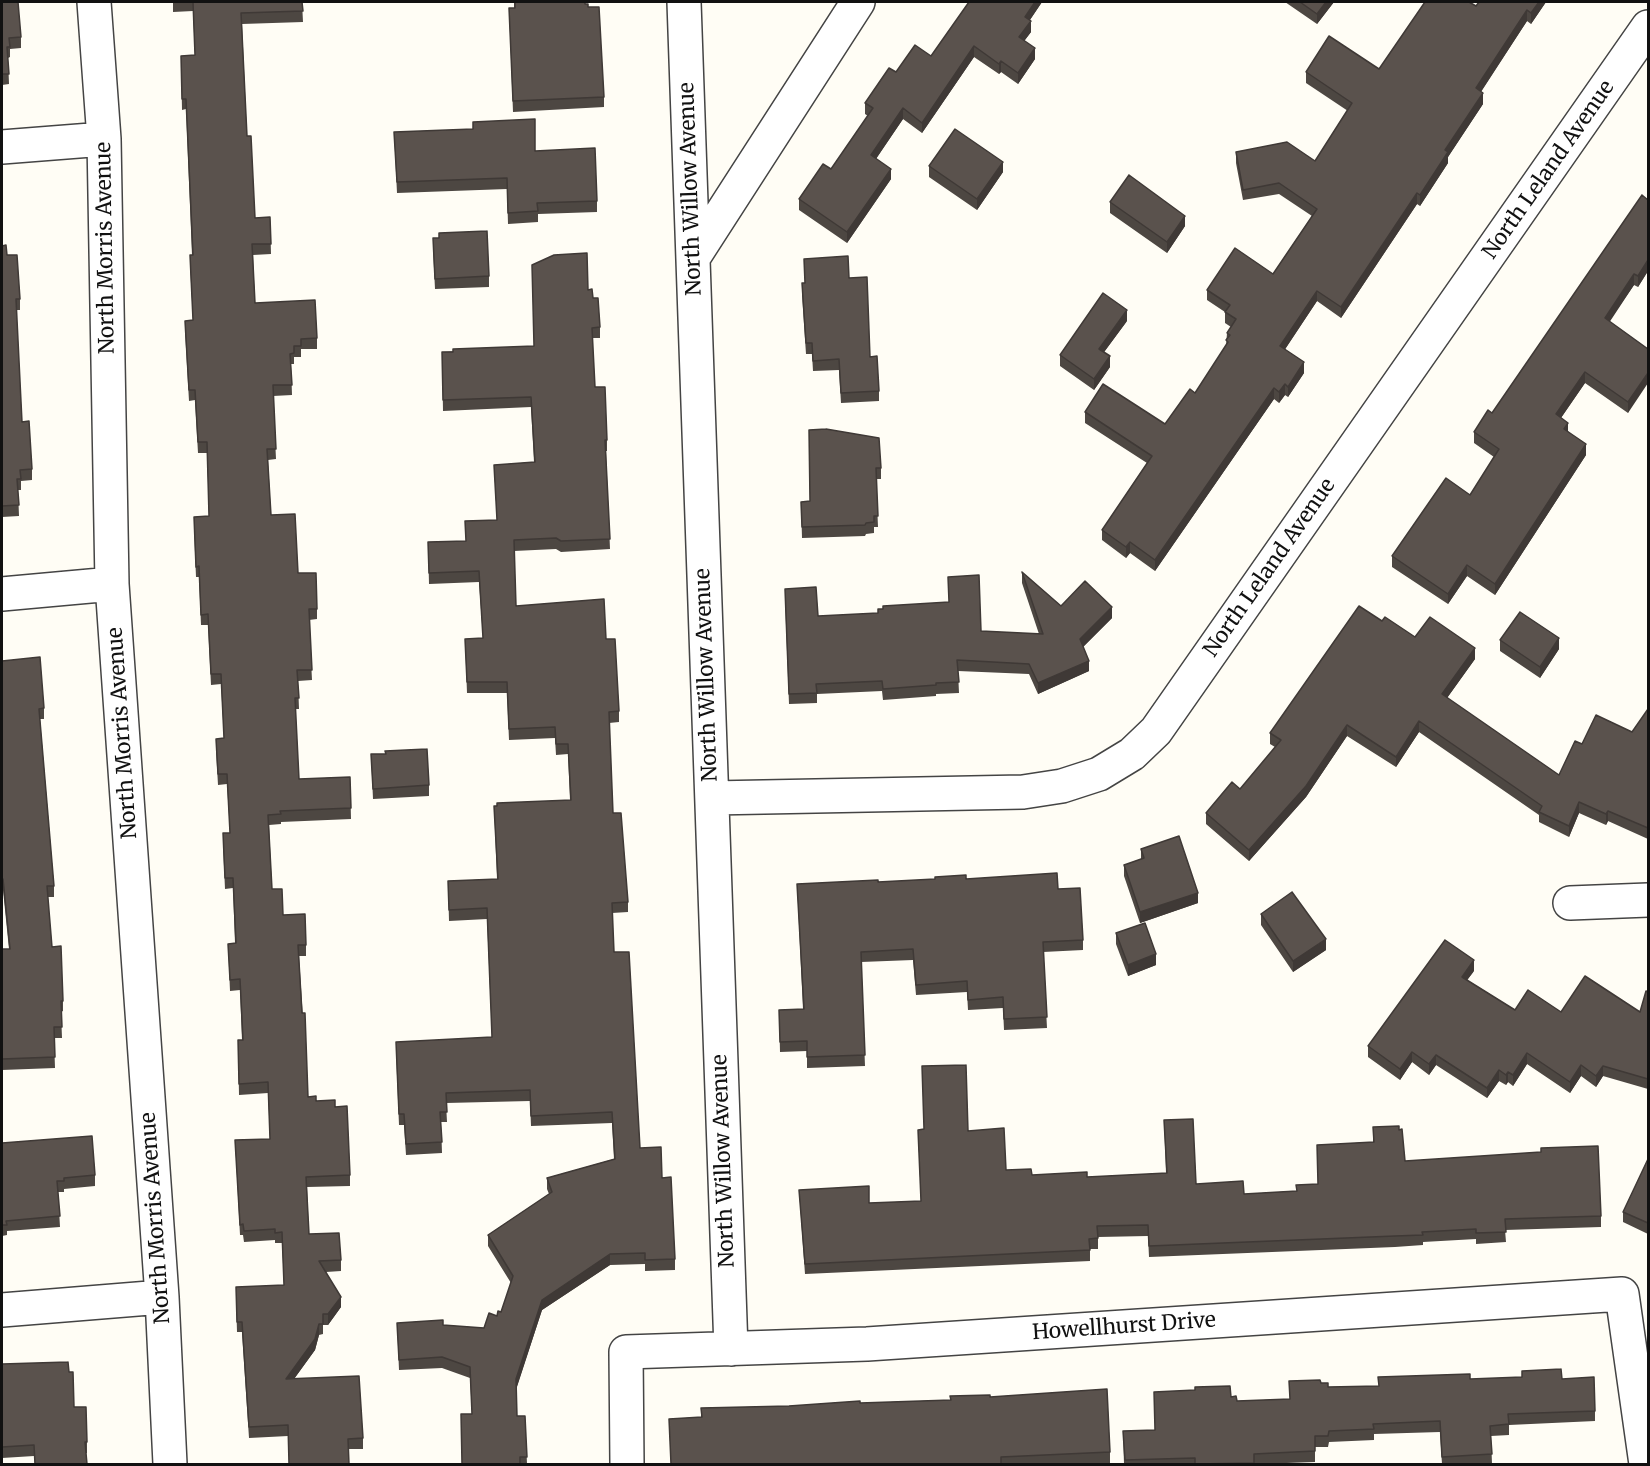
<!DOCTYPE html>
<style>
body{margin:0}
#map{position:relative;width:1650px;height:1466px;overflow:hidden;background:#fffdf5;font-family:Merriweather,serif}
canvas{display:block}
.frame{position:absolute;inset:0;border:3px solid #111;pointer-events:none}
</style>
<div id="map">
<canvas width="1650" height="1466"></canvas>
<div class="frame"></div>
</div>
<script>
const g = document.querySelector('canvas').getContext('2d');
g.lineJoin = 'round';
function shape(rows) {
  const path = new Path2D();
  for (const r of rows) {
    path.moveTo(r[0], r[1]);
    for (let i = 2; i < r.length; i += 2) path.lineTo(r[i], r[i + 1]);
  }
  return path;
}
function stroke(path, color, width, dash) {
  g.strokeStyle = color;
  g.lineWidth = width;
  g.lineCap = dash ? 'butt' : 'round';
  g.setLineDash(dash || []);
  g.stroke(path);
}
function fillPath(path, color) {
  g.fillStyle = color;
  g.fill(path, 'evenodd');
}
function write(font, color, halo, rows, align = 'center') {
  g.font = font + ' Merriweather,serif';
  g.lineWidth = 6;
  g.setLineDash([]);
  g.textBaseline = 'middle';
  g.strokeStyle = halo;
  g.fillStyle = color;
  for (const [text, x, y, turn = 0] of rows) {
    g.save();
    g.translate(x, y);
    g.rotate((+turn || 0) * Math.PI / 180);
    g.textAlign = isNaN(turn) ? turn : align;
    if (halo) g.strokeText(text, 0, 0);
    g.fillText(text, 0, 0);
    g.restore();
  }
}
const minor = shape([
 [94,2,104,139,112,584,162,1297,170,1464],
 [684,2,731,1349],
 [2,147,104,139],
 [693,258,858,2],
 [2,594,112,584],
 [712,798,1023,792,1062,786,1099,774,1132,754,1156,731,1648,27],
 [1570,903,1648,900],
 [2,1310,162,1297],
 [627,1464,626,1352,867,1344,1622,1294,1646,1464]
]);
const wall = shape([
 [2,2,21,37,21,48,10,49,10,57,8,58,9,84,2,85],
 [173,2,302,2,303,22,242,24,247,136,255,218,270,217,271,254,253,255,255,303,317,338,317,349,301,349,301,357,294,357,294,364,291,364,292,395,273,396,276,459,268,460,271,515,298,573,317,609,317,619,309,620,312,680,298,681,299,709,295,709,299,779,350,777,351,819,281,822,281,824,269,825,272,889,283,915,306,945,306,956,299,956,308,1097,316,1101,335,1107,350,1175,350,1186,307,1187,309,1234,341,1260,341,1271,326,1272,341,1307,328,1325,323,1325,323,1334,319,1335,315,1350,294,1379,363,1438,363,1449,349,1449,288,1436,249,1438,242,1332,237,1332,236,1298,284,1285,282,1243,275,1243,275,1240,244,1242,243,1235,240,1235,235,1140,270,1139,268,1093,239,1095,238,1040,242,1040,240,990,230,991,228,944,235,943,233,888,225,889,223,844,223,833,230,833,227,784,218,785,216,750,216,739,224,739,221,684,211,685,208,625,201,625,199,577,196,577,194,528,194,517,209,516,207,453,198,453,195,400,189,401,185,331,185,321,193,320,190,265,190,255,192,255,186,109,182,110,181,56,195,55,193,11,173,12],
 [514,2,585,2,585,4,588,7,604,97,604,107,513,112,509,8,514,8],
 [969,2,1042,2,1030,20,1031,32,1024,41,1035,59,1018,84,1001,72,999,74,974,57,922,133,903,119,876,159,891,179,847,243,799,210,799,199,831,169,868,116,865,114,865,103,896,72,931,56],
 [1285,2,1334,2,1317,24],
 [1546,2,1531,24,1527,21,1481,92,1483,104,1448,157,1448,163,1420,206,1417,204,1341,318,1317,301,1285,349,1304,373,1288,397,1285,395,1279,403,1274,399,1155,571,1130,553,1126,558,1102,540,1102,530,1147,463,1085,423,1085,412,1165,424,1195,393,1226,346,1227,333,1231,327,1225,323,1225,312,1207,300,1207,290,1273,274,1312,216,1279,194,1243,200,1236,163,1236,152,1315,161,1348,111,1306,83,1306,72,1379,69,1476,6],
 [394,132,535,151,597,201,597,212,538,214,538,222,508,224,507,189,397,193],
 [929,166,1003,172,977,210,929,177],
 [1648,200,1648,271,1638,287,1634,285,1609,321,1648,349,1628,413,1585,383,1561,418,1568,431,1586,455,1495,595,1467,576,1448,604,1392,567,1392,556,1470,495,1494,457,1474,443,1474,432,1492,413],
 [1110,202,1185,226,1167,253,1110,213],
 [2,246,7,255,20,299,20,310,16,310,22,422,32,469,32,480,21,481,21,490,18,490,19,516,2,517],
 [433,248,489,276,489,287,435,289],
 [804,259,849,278,879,391,879,401,841,403,839,370,813,371,812,354,806,354,802,294,802,283,805,283],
 [588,290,593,298,600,327,600,338,592,338,595,387,607,440,607,451,606,451,610,549,561,552,556,549,514,551,516,606,606,639,619,711,619,722,609,723,613,813,628,902,628,912,612,913,614,952,640,1148,662,1178,675,1259,675,1270,645,1271,645,1264,610,1265,542,1310,516,1389,517,1416,525,1416,527,1464,462,1464,472,1414,470,1378,442,1368,399,1370,397,1323,443,1325,484,1328,501,1312,511,1283,488,1246,488,1235,549,1194,547,1189,547,1178,614,1159,612,1123,531,1126,530,1101,446,1103,447,1122,441,1122,442,1153,406,1155,404,1125,399,1125,396,1052,492,1037,487,919,449,921,448,881,497,879,494,806,570,800,568,754,556,755,555,738,509,740,507,693,467,693,465,639,483,638,479,582,429,584,428,542,466,541,465,521,497,520,494,465,534,462,531,407,443,411,442,352,534,346],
 [1127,321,1104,352,1110,367,1094,390,1060,366,1060,355],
 [809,430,881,468,881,479,876,479,878,527,874,527,874,533,866,534,865,536,802,538,801,502,810,501],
 [1022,572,1061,606,1112,618,1083,647,1089,671,1038,694,1029,674,958,671,959,693,936,694,936,696,883,700,882,691,817,694,817,703,789,704,785,599,818,616,981,631,1039,634,1022,583],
 [1382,621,1415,637,1475,659,1447,698,1559,775,1582,744,1632,732,1648,709,1648,839,1608,821,1606,825,1579,813,1569,837,1539,822,1539,815,1419,732,1396,767,1347,736,1306,797,1249,861,1206,824,1206,813,1240,789,1275,747,1270,744,1270,733],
 [1500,640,1559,649,1540,678,1500,651],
 [2,661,44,708,44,719,40,719,54,886,54,897,47,897,52,947,63,1001,63,1011,61,1012,62,1038,54,1038,55,1068,2,1070,2,949,9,949,3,890,2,890],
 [371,754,429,785,429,796,373,799],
 [1141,849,1198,903,1140,923,1124,876,1124,865,1141,859],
 [966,879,1058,889,1083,940,1083,950,1043,952,1047,1028,1004,1030,1003,1008,968,1010,967,992,916,995,913,960,861,962,865,1066,807,1068,807,1051,780,1052,779,1010,803,1009,797,884,878,882],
 [1261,914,1326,950,1293,972,1261,925],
 [1116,933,1156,965,1128,976,1116,944],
 [1474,971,1467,980,1515,1010,1561,1012,1640,1012,1648,992,1648,1089,1603,1076,1596,1087,1581,1076,1570,1093,1527,1064,1513,1086,1508,1082,1506,1085,1499,1081,1487,1098,1436,1065,1429,1075,1412,1062,1400,1080,1368,1057,1368,1046],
 [1164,1120,1196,1184,1244,1194,1296,1191,1318,1184,1317,1145,1373,1142,1373,1127,1399,1130,1405,1161,1601,1216,1601,1227,1505,1230,1506,1242,1476,1244,1476,1239,1423,1242,1423,1245,1395,1247,1149,1257,1148,1236,1098,1237,1098,1249,1090,1249,1090,1261,805,1274,799,1190,869,1203,921,1201,918,1130,968,1131,1006,1170,1032,1175,1087,1177,1166,1173],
 [2,1143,95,1175,95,1186,64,1189,64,1192,58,1192,60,1227,7,1231,7,1235,2,1236],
 [1648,1159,1648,1234,1623,1222,1623,1212],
 [69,1372,74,1407,87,1442,87,1453,35,1464,34,1456,2,1458,2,1373],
 [1470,1379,1562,1379,1595,1411,1595,1421,1509,1425,1509,1435,1491,1436,1492,1464,1442,1464,1440,1432,1374,1434,1374,1440,1329,1442,1328,1447,1315,1447,1315,1462,1258,1464,1124,1464,1123,1431,1155,1430,1231,1397,1237,1401,1290,1399,1289,1381,1321,1383,1328,1387,1379,1386],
 [990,1397,1110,1452,1110,1463,1073,1464,671,1464,669,1419,701,1417,701,1408,789,1406,860,1403,950,1400]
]);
const shadedWall = shape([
 [1035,2,1042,2,1025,27,1025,17],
 [1326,2,1334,2,1317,24,1317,14],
 [1539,2,1546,2,1531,24,1531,13],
 [1527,10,1527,21,1476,99,1476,88],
 [1031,21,1031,32,1019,48,1019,37],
 [974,46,974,57,922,133,922,123],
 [1035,48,1035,59,1018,84,1018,73],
 [1001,61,1001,72,999,74,999,64],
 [1483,93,1483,104,1448,157,1448,163,1420,206,1420,195,1445,150],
 [903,108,903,119,871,166,871,155],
 [1003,162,1003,172,977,210,977,199],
 [891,169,891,179,847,243,847,232],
 [1417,193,1417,204,1341,318,1341,307],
 [1185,216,1185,226,1167,253,1167,242],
 [1648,260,1648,271,1638,287,1638,276],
 [1634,274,1634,285,1605,329,1605,318],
 [1317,291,1317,301,1280,357,1280,346],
 [1127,310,1127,321,1099,359,1099,349],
 [1110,356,1110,367,1094,390,1094,379],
 [1304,362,1304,373,1288,397,1288,387],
 [1585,372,1585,383,1556,425,1556,414],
 [1648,373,1648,383,1628,413,1628,402],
 [1285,384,1285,395,1279,403,1279,392],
 [1274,388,1274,399,1155,571,1155,560],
 [1568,423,1568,434,1564,429],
 [1586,444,1586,455,1495,595,1495,584],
 [1130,542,1130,553,1126,558,1126,547],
 [1467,565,1467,576,1448,604,1448,594],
 [1112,607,1112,618,1080,650,1080,639],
 [1559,638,1559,649,1540,678,1540,667],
 [1475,648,1475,659,1442,705,1442,694],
 [1089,661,1089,671,1038,694,1038,683],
 [1419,721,1419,732,1396,767,1396,757],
 [1347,725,1347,736,1306,797,1249,861,1249,850],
 [1579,802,1579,813,1569,837,1569,826],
 [1608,811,1608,821,1606,825,1606,814],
 [1198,893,1198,903,1140,923,1140,912],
 [1326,939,1326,950,1293,972,1293,961],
 [1156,954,1156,965,1128,976,1128,965],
 [1474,960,1474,971,1462,987,1462,977],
 [1412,1052,1412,1062,1400,1080,1400,1069],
 [1527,1053,1527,1064,1513,1086,1513,1075],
 [1436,1055,1436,1065,1429,1075,1429,1064],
 [1581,1065,1581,1076,1570,1093,1570,1082],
 [1603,1066,1603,1076,1596,1087,1596,1076],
 [1499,1070,1499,1081,1487,1098,1487,1088],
 [1508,1072,1508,1082,1506,1085,1506,1075],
 [610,1254,610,1265,542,1310,516,1390,516,1379,542,1300],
 [341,1297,341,1307,328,1325,328,1314],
 [319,1324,319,1335,315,1350,286,1390,286,1379]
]);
const building = shape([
 [2,2,18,2,21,37,9,38,10,47,7,47,9,74,2,74,2,2],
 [193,2,302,2,303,11,241,13,247,136,251,136,255,218,270,217,271,244,252,244,255,303,315,300,317,338,301,339,301,346,294,346,294,353,290,354,292,385,273,385,276,449,267,449,271,515,295,514,298,573,316,573,317,609,309,609,312,670,297,670,299,698,295,698,299,779,350,777,351,808,280,811,281,814,268,815,272,889,282,889,283,915,305,914,306,945,298,945,302,1013,305,1013,308,1097,316,1096,316,1101,335,1100,335,1107,347,1106,350,1175,306,1177,309,1234,339,1233,341,1260,319,1261,341,1297,328,1314,323,1314,323,1324,319,1324,315,1339,286,1379,359,1376,363,1438,348,1439,349,1464,289,1464,288,1425,249,1427,242,1322,237,1322,236,1287,284,1285,282,1232,275,1233,275,1229,244,1231,243,1224,240,1225,235,1140,270,1139,268,1082,239,1084,238,1040,243,1040,240,979,230,980,228,944,236,943,233,878,225,878,223,833,230,833,227,774,218,774,216,739,224,738,221,674,211,674,208,614,201,615,199,566,196,567,194,517,209,516,207,442,198,442,195,390,189,390,185,321,193,320,190,255,193,255,186,99,182,99,181,56,195,55,193,2],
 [515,2,585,2,585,4,588,4,588,7,599,7,604,97,513,101,509,8,515,8,515,2],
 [969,2,1035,2,1025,17,1031,21,1019,37,1035,48,1018,73,1001,61,999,64,974,46,922,123,903,108,871,155,891,169,847,232,799,199,823,164,831,169,873,108,865,103,889,68,896,72,915,45,931,56,969,2],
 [1300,2,1326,2,1317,14,1300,2],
 [1425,2,1469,2,1476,6,1479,2,1539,2,1531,13,1527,10,1476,88,1483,93,1445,150,1448,152,1420,195,1417,193,1341,307,1317,291,1280,346,1304,362,1288,387,1285,384,1279,392,1274,388,1155,560,1130,542,1126,547,1102,530,1152,456,1085,412,1103,384,1165,424,1190,389,1195,393,1228,342,1226,340,1230,335,1227,333,1236,319,1225,312,1230,305,1207,290,1235,248,1273,274,1317,209,1279,183,1243,190,1236,152,1287,142,1315,161,1352,103,1306,72,1329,36,1379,69,1425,2],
 [535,119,535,151,595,148,597,201,537,203,538,211,508,213,507,178,397,182,394,132,473,129,473,122,535,119],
 [955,129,1003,162,977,199,929,166,955,129],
 [1129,175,1185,216,1167,242,1110,202,1129,175],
 [1642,195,1648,200,1648,260,1638,276,1634,274,1605,318,1648,349,1648,373,1628,402,1585,372,1556,414,1568,423,1564,429,1586,444,1495,584,1467,565,1448,594,1392,556,1446,478,1470,495,1499,449,1474,432,1488,410,1492,413,1642,195],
 [487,231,489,276,435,279,433,238,439,238,439,233,487,231],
 [6,245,7,255,17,255,20,299,16,299,22,422,29,421,32,469,20,470,21,479,17,479,19,505,2,506,2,246,6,245],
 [587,253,588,290,592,289,593,298,598,298,600,327,592,328,595,387,605,387,607,440,605,440,610,539,561,541,556,538,514,540,516,606,604,599,606,639,615,639,619,711,609,712,613,813,621,813,628,902,612,903,614,952,629,952,640,1148,661,1147,662,1178,671,1177,675,1259,645,1260,645,1253,610,1254,542,1300,516,1379,517,1416,525,1416,527,1457,520,1457,520,1464,462,1464,461,1414,472,1414,470,1367,442,1357,399,1360,397,1323,443,1320,443,1325,484,1328,489,1313,497,1316,498,1311,501,1312,513,1276,488,1235,552,1192,547,1178,615,1159,612,1112,531,1116,530,1090,446,1093,447,1112,440,1112,442,1142,406,1144,404,1114,399,1114,396,1042,492,1037,487,908,449,910,448,881,498,879,494,806,497,806,497,803,571,800,568,744,556,744,555,727,509,729,507,682,467,682,465,639,483,638,479,571,429,573,428,542,466,541,465,521,497,520,494,465,535,462,531,397,443,400,442,352,453,352,453,349,534,346,532,265,554,255,587,253],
 [848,256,849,278,867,277,870,357,877,356,879,391,841,393,839,359,813,361,812,343,806,343,802,283,805,283,804,259,848,256],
 [1103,293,1127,310,1099,349,1110,356,1094,379,1060,355,1103,293],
 [826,429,879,438,881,468,876,468,878,516,874,516,874,522,866,523,865,525,802,527,801,502,810,501,809,430,826,429],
 [1022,572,1061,606,1085,581,1112,607,1080,639,1089,661,1038,683,1029,664,957,660,959,682,936,683,936,685,883,689,882,681,816,684,817,693,789,694,785,589,816,587,818,616,878,613,878,609,883,609,883,606,949,602,948,577,979,575,981,631,1043,634,1022,572],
 [1359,606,1382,621,1385,617,1415,637,1430,617,1475,648,1442,694,1559,775,1575,741,1582,744,1596,715,1632,732,1648,709,1648,828,1608,811,1606,814,1579,802,1569,826,1539,812,1542,806,1419,721,1396,757,1347,725,1306,786,1249,850,1206,813,1232,782,1240,789,1281,740,1270,733,1359,606],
 [1520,612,1559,638,1540,667,1500,640,1520,612],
 [40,657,44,708,39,709,54,886,47,886,52,947,61,946,63,1001,61,1001,62,1027,54,1027,55,1057,2,1059,2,949,10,949,3,879,2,880,2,661,40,657],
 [427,749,429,785,373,789,371,754,386,754,385,751,427,749],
 [1179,836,1198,893,1140,912,1124,865,1144,858,1141,849,1179,836],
 [1057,873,1058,889,1080,888,1083,940,1043,942,1047,1017,1004,1019,1003,997,968,1000,967,981,916,985,913,949,861,952,865,1055,807,1057,807,1041,780,1042,779,1010,804,1009,797,884,878,880,878,882,935,879,935,877,966,875,966,879,1057,873],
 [1292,892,1326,939,1293,961,1261,914,1292,892],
 [1145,923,1156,954,1128,965,1116,933,1145,923],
 [1445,940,1474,960,1462,977,1515,1010,1528,990,1561,1012,1585,976,1640,1012,1646,991,1648,992,1648,1079,1603,1066,1596,1076,1581,1065,1570,1082,1527,1053,1513,1075,1508,1072,1506,1075,1499,1070,1487,1088,1436,1055,1429,1064,1412,1052,1400,1069,1368,1046,1445,940],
 [966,1065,968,1131,1004,1128,1006,1170,1031,1169,1032,1175,1087,1172,1087,1177,1167,1173,1164,1120,1193,1119,1196,1184,1243,1181,1244,1194,1297,1191,1296,1185,1318,1184,1317,1145,1374,1142,1373,1127,1399,1126,1399,1130,1402,1129,1405,1161,1541,1152,1541,1148,1598,1146,1601,1216,1505,1219,1506,1232,1476,1233,1476,1229,1422,1232,1423,1235,1395,1236,1149,1246,1148,1225,1097,1226,1098,1238,1089,1239,1090,1250,805,1264,799,1190,869,1186,869,1203,921,1201,918,1130,924,1129,922,1066,966,1065],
 [92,1136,95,1175,64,1178,64,1181,57,1181,60,1216,6,1221,7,1225,2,1225,2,1143,92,1136],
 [1648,1159,1648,1223,1623,1212,1648,1159],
 [68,1362,69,1372,73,1372,74,1407,86,1407,87,1442,85,1442,87,1464,35,1464,34,1445,2,1447,2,1364,68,1362],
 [1561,1369,1562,1379,1594,1377,1595,1411,1508,1414,1509,1424,1490,1426,1492,1454,1442,1457,1440,1421,1373,1424,1374,1429,1329,1431,1328,1436,1315,1436,1315,1451,1254,1454,1254,1463,1195,1464,1195,1458,1125,1460,1123,1431,1155,1430,1154,1392,1195,1390,1195,1387,1230,1386,1231,1397,1236,1396,1237,1401,1290,1399,1289,1381,1320,1380,1321,1383,1328,1383,1328,1387,1379,1386,1378,1377,1470,1374,1470,1379,1522,1377,1522,1371,1561,1369],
 [1107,1389,1110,1452,1001,1457,1001,1464,671,1464,669,1419,702,1417,701,1408,789,1406,860,1401,860,1403,951,1400,950,1396,990,1395,990,1397,1107,1389]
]);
const streetNames = [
 ["North Leland Avenue",1549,170,-55],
 ["North Willow Avenue",691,189,-92],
 ["North Morris Avenue",106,248,-91],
 ["North Leland Avenue",1270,568,-55],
 ["North Willow Avenue",707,675,-92],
 ["North Morris Avenue",123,733,-94],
 ["North Willow Avenue",724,1161,-92],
 ["North Morris Avenue",156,1218,-94],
 ["Howellhurst Drive",1124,1327,-4]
];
stroke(minor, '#444', 36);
stroke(minor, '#fff', 33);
fillPath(wall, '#4d4742');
fillPath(shadedWall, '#3f3936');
fillPath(building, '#5a524d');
stroke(building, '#3f3936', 1.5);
write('21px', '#111', '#fff', streetNames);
</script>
